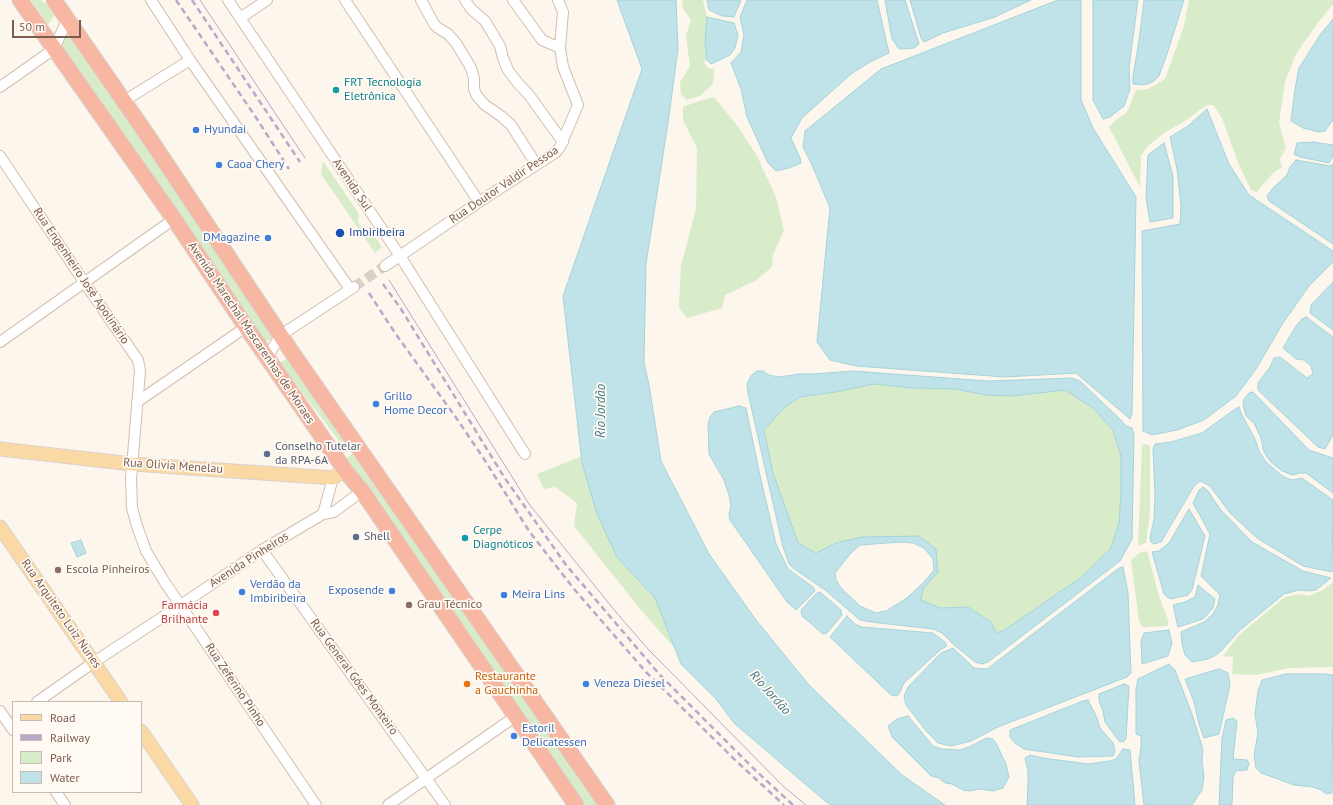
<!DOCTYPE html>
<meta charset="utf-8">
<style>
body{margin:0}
#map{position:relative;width:1333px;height:805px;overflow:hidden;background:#fdf6ec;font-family:"PT Sans",sans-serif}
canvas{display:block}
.legend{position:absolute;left:12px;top:701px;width:130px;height:92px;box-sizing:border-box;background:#fffaf3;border:1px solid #cabbb1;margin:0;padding:5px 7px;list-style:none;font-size:12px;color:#7a5c4d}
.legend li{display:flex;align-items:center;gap:8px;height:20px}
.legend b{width:20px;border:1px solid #cabbb1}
.scale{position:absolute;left:12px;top:20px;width:69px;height:18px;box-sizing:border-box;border:2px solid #7a5c4d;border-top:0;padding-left:5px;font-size:12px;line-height:14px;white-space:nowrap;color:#7a5c4d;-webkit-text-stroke:3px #fffaf3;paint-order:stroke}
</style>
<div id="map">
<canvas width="1333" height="805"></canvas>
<ul class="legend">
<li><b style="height:5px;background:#fbd9a5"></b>Road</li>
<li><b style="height:5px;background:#b9a8c9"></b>Railway</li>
<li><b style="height:11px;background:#d8ecc9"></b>Park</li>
<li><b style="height:11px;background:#bfe3e8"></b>Water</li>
</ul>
<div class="scale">50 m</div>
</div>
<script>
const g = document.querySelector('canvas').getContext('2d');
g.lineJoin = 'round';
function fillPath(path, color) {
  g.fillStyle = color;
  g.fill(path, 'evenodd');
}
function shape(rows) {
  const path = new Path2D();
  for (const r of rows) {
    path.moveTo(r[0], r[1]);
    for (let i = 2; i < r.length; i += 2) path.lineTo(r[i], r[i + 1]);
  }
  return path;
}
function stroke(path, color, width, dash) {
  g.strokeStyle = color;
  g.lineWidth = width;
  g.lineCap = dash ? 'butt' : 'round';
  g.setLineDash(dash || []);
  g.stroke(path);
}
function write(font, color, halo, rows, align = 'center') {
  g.font = font + ' "PT Sans",sans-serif';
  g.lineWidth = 3.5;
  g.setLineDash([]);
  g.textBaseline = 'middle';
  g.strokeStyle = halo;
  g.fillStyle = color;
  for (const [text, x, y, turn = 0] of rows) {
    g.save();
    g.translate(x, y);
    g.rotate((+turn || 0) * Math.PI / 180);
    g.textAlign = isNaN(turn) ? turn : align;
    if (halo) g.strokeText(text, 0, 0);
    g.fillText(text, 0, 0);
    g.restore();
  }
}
const green = shape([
 [31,0,41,0,50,7,54,16,48,25],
 [682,0,703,0,707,17,705,41,707,60,704,62,708,68,714,69,713,84,700,96,687,100,681,94,680,82,690,66,686,36,691,20,683,9],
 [1189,0,1333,0,1333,4,1317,24,1296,54,1285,82,1279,123,1286,148,1280,159,1282,167,1272,174,1257,192,1251,190,1239,165,1222,118,1213,105,1208,105,1198,111,1188,119,1164,133,1148,146,1141,156,1140,187,1109,127,1116,120,1127,112,1136,90,1148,89,1165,79,1184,26],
 [67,29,277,335,264,343,58,46],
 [714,97,736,124,756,154,776,197,784,230,773,255,772,267,755,281,725,295,722,308,687,318,679,308,681,266,696,209,697,148,683,120,683,107,699,101],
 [323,161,359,214,358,222,364,231,373,234,382,247,375,253,321,174],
 [290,356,345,434,342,445,280,363],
 [874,384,912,388,954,389,987,395,1066,390,1093,408,1113,430,1121,456,1121,494,1119,523,1111,548,1083,576,1006,629,997,633,991,622,968,607,940,608,921,600,923,589,938,572,936,549,919,536,836,543,816,553,798,543,773,473,764,430,785,407,800,397,836,392],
 [1146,444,1150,446,1150,513,1146,543,1138,546,1142,445],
 [593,452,655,598,697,674,641,610,574,526,577,503,555,487,544,489,537,474],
 [352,454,525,699,597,805,582,805,345,459],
 [1147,551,1159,596,1168,620,1168,626,1142,627,1139,622,1131,560,1139,553],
 [1333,582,1333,667,1289,668,1256,675,1232,674,1233,657,1223,656,1239,635,1285,597,1299,594,1309,596,1323,590]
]);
const water = shape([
 [617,0,676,0,678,49,668,123,646,264,644,362,649,385,661,461,709,554,756,620,809,685,902,775,945,805,831,805,825,801,734,723,716,699,681,664,655,598,617,557,597,514,582,463,563,296,642,69,617,0],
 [707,0,741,0,734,17,722,16,709,10,707,0],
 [747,0,877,0,889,53,870,62,851,74,802,118,791,138,800,158,801,163,789,168,776,171,768,163,747,117,741,89,731,63,741,52,744,35,740,17,747,0],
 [885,0,905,0,919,44,914,48,899,49,892,39,885,0],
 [910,0,1031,0,995,17,943,33,924,42,921,38,910,0],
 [1058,0,1081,0,1081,100,1093,128,1136,197,1132,414,1130,419,1076,373,1005,377,856,366,830,360,817,342,830,208,812,165,803,147,805,131,881,69,1058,0],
 [1093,0,1138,0,1129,67,1130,89,1124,106,1110,117,1103,119,1093,100,1093,0],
 [1144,0,1184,0,1167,54,1159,76,1153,82,1144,85,1133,84,1133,76,1139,41,1144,0],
 [707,17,734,23,738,35,735,48,730,55,711,64,707,60,705,41,707,17],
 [1333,19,1333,120,1325,131,1319,132,1303,128,1291,121,1295,89,1299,68,1320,35,1333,19],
 [1207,109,1229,164,1249,195,1333,251,1333,262,1309,286,1283,323,1256,369,1236,396,1204,420,1177,430,1152,435,1143,431,1142,231,1180,224,1181,206,1177,169,1170,137,1188,126,1207,109],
 [1313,142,1333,145,1333,156,1329,163,1300,157,1294,154,1297,143,1313,142],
 [1164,143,1173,176,1173,218,1150,222,1146,198,1148,155,1164,143],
 [1296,160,1330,166,1333,164,1333,244,1269,201,1267,196,1273,188,1287,175,1290,167,1296,160],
 [1333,282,1333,330,1310,313,1311,305,1333,282],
 [1306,317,1333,337,1333,435,1325,449,1318,447,1258,390,1258,383,1270,367,1274,358,1280,357,1307,378,1313,374,1311,366,1304,360,1296,359,1283,348,1296,326,1302,319,1306,317],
 [757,371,763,371,769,375,779,377,800,374,813,374,853,371,988,381,1072,378,1080,381,1122,421,1126,426,1132,428,1134,434,1132,539,1120,561,988,662,982,664,975,662,953,644,942,633,933,629,871,622,860,620,825,590,793,568,789,564,787,558,783,547,748,393,747,384,751,376,757,371],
 [874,384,912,388,954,389,987,395,1012,396,1065,390,1093,408,1113,430,1121,456,1121,494,1119,523,1111,548,1083,576,1006,629,997,633,991,622,968,607,940,608,921,600,923,589,938,572,936,549,919,536,862,537,836,543,816,553,798,543,773,473,764,430,785,407,800,397,836,392,874,384],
 [901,542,913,543,924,548,933,559,934,570,924,582,907,598,886,611,876,613,860,606,841,588,836,580,835,573,851,553,860,545,901,542],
 [1253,392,1309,450,1333,458,1333,493,1306,473,1300,473,1292,475,1282,471,1270,461,1264,452,1261,438,1254,423,1246,416,1243,404,1244,399,1249,393,1253,392],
 [739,406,746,408,759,471,776,544,788,569,813,587,815,591,796,610,787,602,730,520,729,514,731,506,729,495,724,480,709,454,708,424,710,417,714,412,739,406],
 [1239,407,1242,415,1255,439,1259,451,1266,462,1280,474,1286,478,1292,480,1302,478,1333,500,1332,572,1303,566,1257,538,1230,513,1210,486,1200,481,1194,486,1161,542,1154,544,1151,542,1150,538,1154,519,1155,494,1153,449,1155,444,1171,442,1202,433,1235,409,1239,407],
 [1203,487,1208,491,1220,509,1252,542,1303,571,1331,578,1316,590,1308,591,1299,590,1284,594,1240,630,1221,651,1216,655,1208,659,1192,662,1185,655,1182,644,1181,632,1204,622,1213,614,1218,605,1220,595,1201,576,1210,534,1193,503,1199,490,1203,487],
 [1189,509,1205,536,1192,590,1188,595,1170,599,1164,594,1152,552,1159,551,1169,543,1189,509],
 [81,540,86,553,77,557,71,543,81,540],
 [1123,567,1128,593,1131,673,1127,677,998,727,971,741,951,746,938,743,927,732,906,705,904,696,908,687,941,653,953,648,974,668,987,669,1119,568,1123,567],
 [1198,585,1215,599,1213,608,1203,619,1178,627,1173,605,1185,602,1195,597,1198,585],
 [820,592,841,610,842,615,827,633,823,634,802,616,801,610,817,593,820,592],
 [847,616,855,624,862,627,933,633,945,642,947,646,940,650,904,683,899,694,896,696,891,695,830,637,847,616],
 [1169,630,1172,643,1168,656,1142,664,1141,641,1144,633,1169,630],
 [1169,664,1175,670,1192,714,1201,743,1203,751,1202,760,1204,777,1202,790,1192,805,1144,805,1139,761,1141,746,1141,736,1136,734,1136,689,1138,679,1169,664],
 [1219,669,1228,673,1230,685,1219,734,1204,738,1199,724,1194,702,1185,679,1219,669],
 [1286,674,1325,674,1333,675,1332,793,1326,794,1321,790,1313,787,1294,785,1261,773,1256,768,1254,755,1258,733,1255,714,1258,691,1262,680,1286,674],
 [1124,684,1129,686,1126,739,1123,742,1119,741,1105,722,1103,711,1099,701,1099,694,1124,684],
 [1088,700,1097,718,1100,728,1113,743,1115,750,1113,756,1078,757,1024,749,1015,743,1010,737,1010,730,1083,701,1088,700],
 [908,716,933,746,942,749,960,750,969,747,987,738,993,739,997,745,1006,764,1009,777,1003,788,993,791,980,789,970,791,963,790,952,784,945,783,939,778,931,776,892,737,888,726,897,719,908,716],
 [1233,718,1237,721,1233,759,1247,760,1249,763,1247,770,1236,771,1233,777,1232,805,1219,805,1222,738,1226,720,1233,718],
 [1123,749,1130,750,1135,805,1027,805,1028,783,1028,771,1025,758,1030,755,1043,758,1088,764,1110,761,1116,759,1123,749]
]);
const minorTunnel = shape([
 [354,287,385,266]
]);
const minor = shape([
 [151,0,190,60,350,289],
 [228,0,400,256,525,454],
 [345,0,479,202],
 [421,0,434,24,438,28,448,34,456,43,471,68,474,78,474,89,477,96,485,105,501,116,511,125,536,164],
 [465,0,471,9,485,21,500,46,503,58,508,70,517,82,529,95,563,142],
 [513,0,542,40,560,48],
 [240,18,267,0],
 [0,87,54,49,67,20],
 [124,101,190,60],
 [0,156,84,282,138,360,140,371,131,479,132,508,137,526,146,551,164,581,316,805],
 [385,266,479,202,556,152,560,147,578,105,563,67,560,48,563,12,558,0],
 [0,342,174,219],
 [267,357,281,335,354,287],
 [137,402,246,327],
 [323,514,333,478],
 [262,550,445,805],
 [37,702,94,662,181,605,262,550,323,514,334,512,362,491],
 [0,711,13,730],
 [56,792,65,805],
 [388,805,516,716]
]);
const major = shape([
 [0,449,132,464,320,477,333,478,345,469],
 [0,527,121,702],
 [141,731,192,805]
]);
const highway = shape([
 [20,0,174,219,246,327,347,473,362,491,576,805],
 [54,0,148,136,291,351,607,805]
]);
const tram = shape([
 [200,0,305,158],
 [389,280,529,504,615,611,648,649,783,786,806,805]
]);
const rail = shape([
 [176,0,255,116,289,169],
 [192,0,300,162],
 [383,284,401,309,504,477,566,565,660,675,754,769,793,805],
 [369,293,395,333,457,419,484,459,529,531,574,589,646,672,736,761,784,805]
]);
const markers = [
 [336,90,4,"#0f9aa8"],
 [196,130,4,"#3f7fe0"],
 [219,165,4,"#3f7fe0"],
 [340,233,5,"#1a4fb4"],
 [268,238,4,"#3f7fe0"],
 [376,404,4,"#3f7fe0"],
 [267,454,4,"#5c6f8a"],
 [356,537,4,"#5c6f8a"],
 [465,538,4,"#0f9aa8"],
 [58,570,4,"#8d6e63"],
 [392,591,4,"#3f7fe0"],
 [242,592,4,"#3f7fe0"],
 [504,595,4,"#3f7fe0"],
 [409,605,4,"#8d6e63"],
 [216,613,4,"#e0444e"],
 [467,684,4,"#e8710a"],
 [586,684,4,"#3f7fe0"],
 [514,736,4,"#3f7fe0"]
];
const cultureNames = [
 ["FRT Tecnologia",344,83],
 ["Eletrônica",344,97],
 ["Cerpe",473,531],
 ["Diagnóticos",473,545]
];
const shopNames = [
 ["Hyundai",204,130],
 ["Caoa Chery",227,165],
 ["DMagazine",260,238,"right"],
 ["Grillo",384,397],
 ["Home Decor",384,411],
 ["Verdão da",250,585],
 ["Imbiribeira",250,599],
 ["Exposende",384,591,"right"],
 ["Meira Lins",512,595],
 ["Veneza Diesel",594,684],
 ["Estoril",522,729],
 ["Delicatessen",522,743]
];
const streetNames = [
 ["Avenida Sul",352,185,56],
 ["Rua Doutor Valdir Pessoa",504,185,-34],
 ["Rua Engenheiro José Apolinário",81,276,56],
 ["Avenida Marechal Mascarenhas de Moraes",251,333,56],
 ["Rua Olivia Menelau",173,466,4],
 ["Avenida Pinheiros",249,560,-33],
 ["Rua Arquiteto Luiz Nunes",61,614,55],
 ["Rua General Góes Monteiro",354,677,54],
 ["Rua Zeferino Pinho",235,685,56]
];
const transitNames = [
 ["Imbiribeira",349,233]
];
const serviceNames = [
 ["Conselho Tutelar",275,447],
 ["da RPA-6A",275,461],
 ["Shell",364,537]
];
const educationNames = [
 ["Escola Pinheiros",66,570],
 ["Grau Técnico",417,605]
];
const healthNames = [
 ["Farmácia",208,606],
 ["Brilhante",208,620]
];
const foodNames = [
 ["Restaurante",475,677],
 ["a Gauchinha",475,691]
];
const waterNames = [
 ["Rio Jordão",601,411,-90],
 ["Rio Jordão",770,693,48]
];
fillPath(green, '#d8ecc9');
fillPath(water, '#bfe3e8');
stroke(water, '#a5d3da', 1);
stroke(minorTunnel, '#dcd0c4', 10, [10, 5]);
stroke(minor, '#d1beb0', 12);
stroke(major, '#dad1cd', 15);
stroke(highway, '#dad1cd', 17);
stroke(minor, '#fff', 10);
stroke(major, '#fbd9a5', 13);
stroke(highway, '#f7b7a3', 15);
stroke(tram, '#b9a8c9', 1);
stroke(rail, '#b9a8c9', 2.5, [6, 4]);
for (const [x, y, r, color] of markers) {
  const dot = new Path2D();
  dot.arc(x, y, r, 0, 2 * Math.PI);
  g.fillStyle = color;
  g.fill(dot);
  stroke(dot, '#fffaf3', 1.5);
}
write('12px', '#0d838f', '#fffaf3', cultureNames, 'left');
write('12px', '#366cbe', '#fffaf3', shopNames, 'left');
write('12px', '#7a5c4d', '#fffaf3', streetNames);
write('12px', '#164399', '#fffaf3', transitNames, 'left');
write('12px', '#4e5e75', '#fffaf3', serviceNames, 'left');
write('12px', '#785e54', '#fffaf3', educationNames, 'left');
write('12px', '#be3a42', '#fffaf3', healthNames, 'right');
write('12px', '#c56008', '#fffaf3', foodNames, 'left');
write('italic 13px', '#437c86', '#fffaf3', waterNames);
</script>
